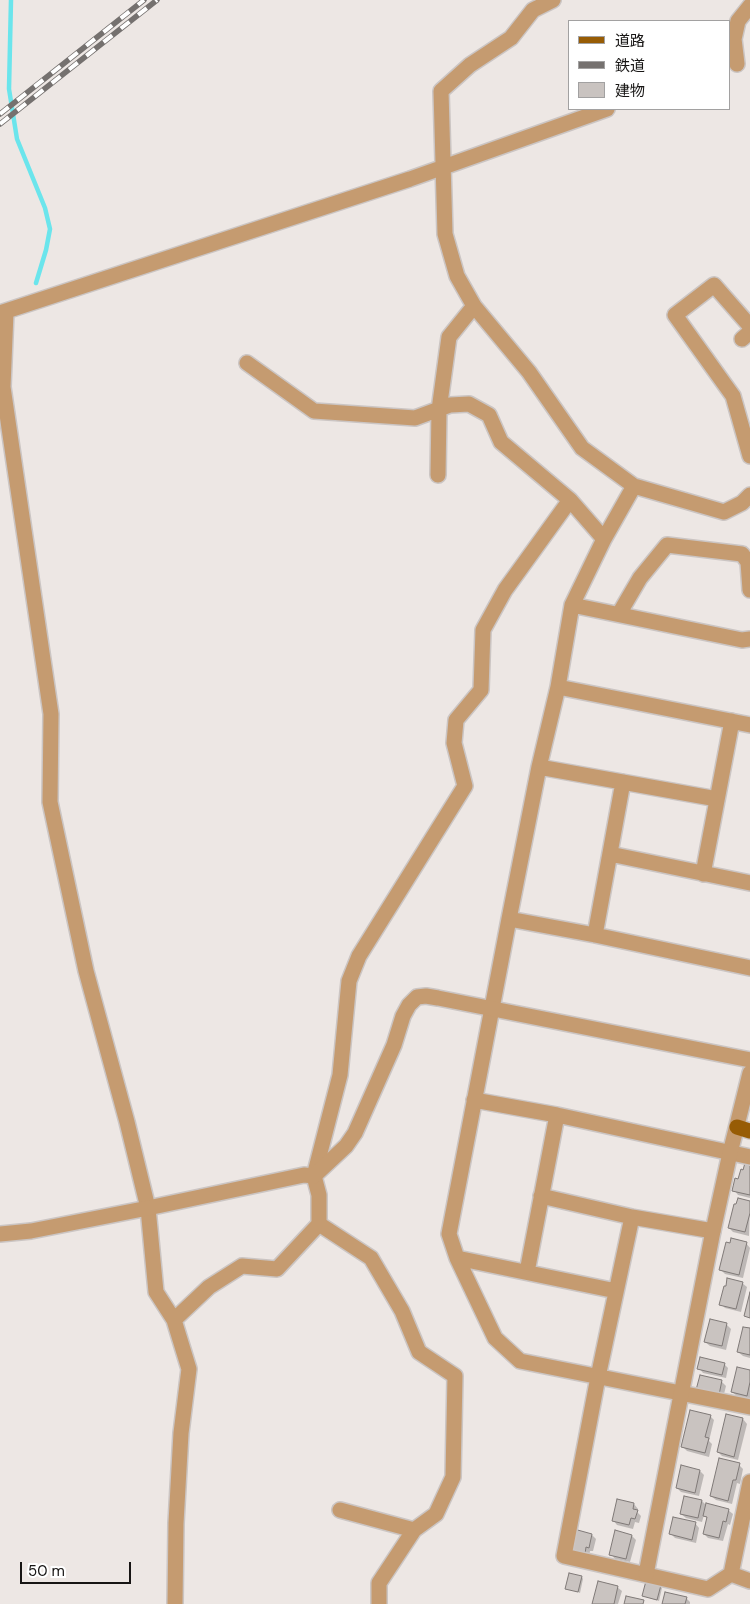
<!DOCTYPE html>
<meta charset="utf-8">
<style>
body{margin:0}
#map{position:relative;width:750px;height:1604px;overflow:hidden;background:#ede7e4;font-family:"DM Sans","Noto Sans JP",sans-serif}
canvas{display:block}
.legend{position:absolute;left:568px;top:20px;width:162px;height:90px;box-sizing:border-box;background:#fff;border:1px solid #a2a1a1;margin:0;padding:6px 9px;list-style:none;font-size:15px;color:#171514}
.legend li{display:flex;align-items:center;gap:10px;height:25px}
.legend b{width:25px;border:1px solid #a2a1a1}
.scale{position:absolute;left:20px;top:1562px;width:111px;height:22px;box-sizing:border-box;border:2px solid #171514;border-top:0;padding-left:6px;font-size:15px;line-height:18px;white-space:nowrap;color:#171514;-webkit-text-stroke:4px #fff;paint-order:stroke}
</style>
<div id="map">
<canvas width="750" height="1604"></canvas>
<ul class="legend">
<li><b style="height:6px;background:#975c05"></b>道路</li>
<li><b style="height:6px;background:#75716f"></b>鉄道</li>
<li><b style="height:14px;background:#c9c3c0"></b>建物</li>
</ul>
<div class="scale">50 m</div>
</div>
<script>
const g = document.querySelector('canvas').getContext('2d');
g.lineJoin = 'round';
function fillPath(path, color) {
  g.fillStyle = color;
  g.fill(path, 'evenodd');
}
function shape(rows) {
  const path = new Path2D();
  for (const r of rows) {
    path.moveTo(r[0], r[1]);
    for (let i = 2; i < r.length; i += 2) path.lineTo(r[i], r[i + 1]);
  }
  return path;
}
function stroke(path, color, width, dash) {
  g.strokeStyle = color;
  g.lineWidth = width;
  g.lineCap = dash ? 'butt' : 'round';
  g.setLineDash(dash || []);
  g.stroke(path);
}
const shadow = shape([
 [750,1166,750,1198,738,1195,734,1190,744,1171],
 [750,1202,749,1236,733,1232,729,1228],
 [746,1243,750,1248,743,1278,725,1274,721,1270],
 [742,1283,747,1287,741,1312,725,1308,721,1304],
 [711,1321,727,1325,731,1329,726,1350,710,1346,705,1342],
 [750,1330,750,1358,743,1356,738,1352],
 [724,1364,728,1368,726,1378,703,1373,699,1368],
 [750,1372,750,1399,737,1396,732,1392],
 [701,1376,722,1382,726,1386,723,1398],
 [727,1415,743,1419,747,1424,738,1460,722,1456,718,1452],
 [710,1416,714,1420,709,1441,712,1444,709,1457,687,1451,683,1447],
 [739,1465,743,1469,740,1484,737,1483,732,1504,716,1500,711,1496],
 [700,1471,704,1475,699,1496,681,1492,677,1488],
 [702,1501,707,1506,728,1510,733,1514,730,1525,728,1524,723,1541,708,1538,704,1534,708,1519,704,1515,702,1522,686,1518,681,1514],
 [634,1504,638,1509,637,1512,641,1516,639,1523,635,1522,633,1529,617,1525,613,1520],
 [695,1523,699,1528,696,1543,675,1538,671,1534],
 [592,1535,596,1539,593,1551,590,1551,589,1557,574,1554],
 [632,1536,636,1540,630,1562,615,1559,611,1554],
 [582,1577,583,1579,580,1593,567,1588],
 [660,1586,662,1588,659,1601,643,1596],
 [617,1587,622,1591,618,1604,594,1604],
 [686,1598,690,1602,690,1604,663,1604]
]);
const stream = shape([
 [11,0,9,89,17,139,45,208,50,229,46,250,36,283]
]);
const building = shape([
 [745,1163,750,1164,750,1195,732,1191,735,1178,738,1179,741,1169,743,1170,745,1163],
 [738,1198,750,1201,750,1213,745,1232,728,1228,734,1204,736,1204,738,1198],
 [731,1238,747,1242,739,1275,719,1270,726,1242,730,1243,731,1238],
 [727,1278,743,1282,736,1309,719,1305,724,1286,726,1286,727,1278],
 [750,1292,750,1318,744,1316,750,1292],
 [710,1319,727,1323,722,1346,704,1342,710,1319],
 [743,1327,750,1328,750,1355,737,1352,743,1327],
 [700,1357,725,1363,722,1375,697,1369,700,1357],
 [737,1367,750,1370,750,1382,747,1396,731,1392,737,1367],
 [700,1375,722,1380,719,1395,696,1390,700,1375],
 [690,1410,711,1415,705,1437,709,1438,705,1453,681,1447,690,1410],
 [726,1414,743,1418,734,1457,717,1452,726,1414],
 [719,1458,740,1463,736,1480,733,1480,728,1501,710,1496,719,1458],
 [681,1465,700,1470,695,1493,676,1488,681,1465],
 [684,1496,702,1500,698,1518,680,1514,684,1496],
 [617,1499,634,1503,633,1509,638,1510,635,1519,631,1518,629,1525,612,1521,617,1499],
 [706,1503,729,1509,726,1522,723,1521,719,1538,703,1534,707,1517,703,1516,706,1503],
 [673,1517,696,1522,692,1540,669,1534,673,1517],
 [574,1529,592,1534,589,1548,586,1547,585,1554,569,1550,574,1529],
 [615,1530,632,1535,626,1559,609,1555,615,1530],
 [569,1573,582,1576,578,1592,565,1589,569,1573],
 [598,1581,618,1586,614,1604,592,1604,598,1581],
 [646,1581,661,1585,657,1600,642,1596,646,1581],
 [665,1592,687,1597,685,1604,662,1604,665,1592],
 [626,1596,644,1600,643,1604,624,1604,626,1596]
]);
const minor = shape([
 [553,0,533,10,511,38,470,65,441,91,445,234,457,276,474,306,529,372,582,448,634,486,724,512,742,503,750,495],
 [737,64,734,39,738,21,750,6],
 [6,312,3,387,51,714,50,802,86,971,127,1122,148,1208,156,1292,174,1320,189,1369,181,1433,176,1523,175,1604],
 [0,313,410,179,607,109],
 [750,326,714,285,675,315,733,396,750,456],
 [742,339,750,332],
 [247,363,314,411,415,418,450,405,469,404,489,415,501,442,570,500,604,539],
 [438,475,439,410,449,337,474,306],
 [634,486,604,539,572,605,558,687,539,767,509,919,449,1234,457,1258,495,1338,520,1361,750,1407],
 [572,605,742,640,750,639],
 [619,614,640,578,667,545,742,554,748,562,750,590],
 [558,687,750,725],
 [539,767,717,799],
 [610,854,750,883],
 [703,874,732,721],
 [509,919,595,935,750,968],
 [595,935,623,782],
 [474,1100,557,1115,750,1157],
 [541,1196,632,1217,713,1231],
 [632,1217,598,1377,564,1556,708,1589,731,1574,750,1581],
 [319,1224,371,1258,402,1311,419,1352,455,1376,453,1477,436,1514,414,1530,379,1583,379,1604],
 [457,1258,616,1291],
 [527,1272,557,1115],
 [174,1320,209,1287,242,1266,277,1269,319,1224,319,1195,314,1176,340,1075,349,981,359,956,465,786,454,743,456,720,481,690,483,630,505,590,570,500],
 [340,1510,414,1530],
 [731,1574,750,1482]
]);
const tertiary = shape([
 [0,1234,31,1231,148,1208,304,1175,314,1176,346,1146,355,1133,394,1045,403,1016,409,1005,417,997,426,996,438,998,750,1060],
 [646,1574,713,1231,730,1153,750,1073]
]);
const primary = shape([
 [737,1127,750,1131]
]);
const rail = shape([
 [0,114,144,0],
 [0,124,157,0]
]);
fillPath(shadow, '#0003');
stroke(stream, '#6be5ec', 4.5);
fillPath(building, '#c9c3c0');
stroke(building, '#7f7977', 1);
stroke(minor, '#cbc5c3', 18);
stroke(tertiary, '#cbc5c3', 18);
stroke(primary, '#cbc5c3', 18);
stroke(minor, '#c59b70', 15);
stroke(tertiary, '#c59b70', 15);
stroke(primary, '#975c05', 15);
stroke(rail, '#75716f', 5.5);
stroke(rail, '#fff', 4, [11]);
</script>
